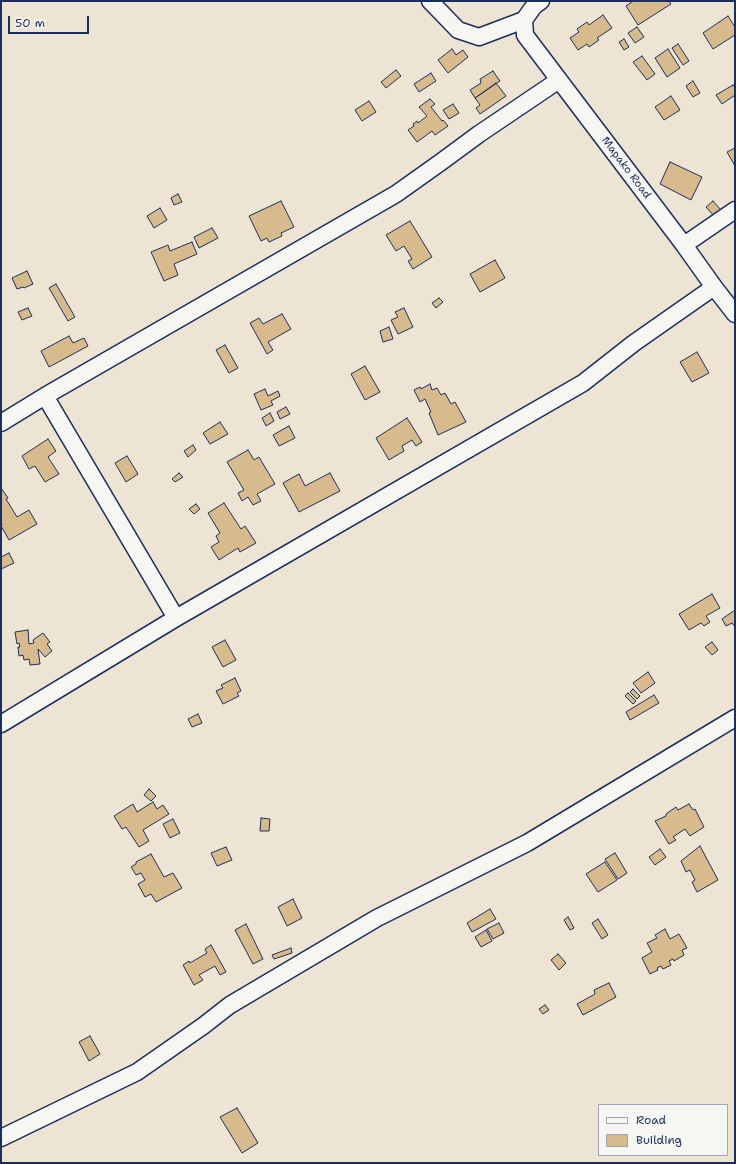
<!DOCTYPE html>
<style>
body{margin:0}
#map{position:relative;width:736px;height:1164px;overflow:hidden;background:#ede4d3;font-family:"Shantell Sans",sans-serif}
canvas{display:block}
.frame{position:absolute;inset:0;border:2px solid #1b2f5e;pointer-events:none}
.legend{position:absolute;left:598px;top:1104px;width:130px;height:52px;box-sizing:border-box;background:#f6f6f2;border:1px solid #9ea6b7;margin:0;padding:5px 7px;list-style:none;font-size:12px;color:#1b2f5e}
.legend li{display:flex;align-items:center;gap:8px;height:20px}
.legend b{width:20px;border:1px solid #9ea6b7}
.scale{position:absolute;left:8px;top:16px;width:81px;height:18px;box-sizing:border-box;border:2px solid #1b2f5e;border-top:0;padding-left:5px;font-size:12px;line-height:14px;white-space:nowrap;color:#1b2f5e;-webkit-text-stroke:3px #f6f6f2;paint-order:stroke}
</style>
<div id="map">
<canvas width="736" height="1164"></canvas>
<div class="frame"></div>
<ul class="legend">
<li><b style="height:5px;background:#f6f6f2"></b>Road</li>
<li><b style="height:11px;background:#d8bb8c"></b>Building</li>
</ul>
<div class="scale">50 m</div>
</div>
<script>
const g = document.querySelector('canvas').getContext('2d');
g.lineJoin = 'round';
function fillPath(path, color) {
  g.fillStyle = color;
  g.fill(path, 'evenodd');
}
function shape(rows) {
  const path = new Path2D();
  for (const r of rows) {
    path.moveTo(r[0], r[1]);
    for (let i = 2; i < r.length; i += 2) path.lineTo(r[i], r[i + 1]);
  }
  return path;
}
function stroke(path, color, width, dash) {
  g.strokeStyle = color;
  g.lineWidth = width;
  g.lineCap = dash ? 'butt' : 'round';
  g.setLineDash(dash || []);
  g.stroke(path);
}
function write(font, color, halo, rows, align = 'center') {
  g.font = font + ' "Shantell Sans",sans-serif';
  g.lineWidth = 3.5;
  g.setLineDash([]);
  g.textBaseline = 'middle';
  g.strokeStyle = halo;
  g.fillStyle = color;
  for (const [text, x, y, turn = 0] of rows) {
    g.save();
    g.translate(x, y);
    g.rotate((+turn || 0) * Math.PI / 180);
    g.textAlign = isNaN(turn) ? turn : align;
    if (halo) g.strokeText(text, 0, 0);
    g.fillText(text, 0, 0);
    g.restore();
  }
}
const building = shape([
 [633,1,669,1,671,4,638,25,626,6,633,1],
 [603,15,612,28,597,38,599,40,589,47,587,44,578,50,570,38,579,32,577,29,587,22,589,25,603,15],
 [728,16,735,27,735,35,713,49,703,33,728,16],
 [637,27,644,37,635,43,628,33,637,27],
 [624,39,629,47,624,50,619,42,624,39],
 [678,44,689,61,683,65,672,48,678,44],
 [452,49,456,55,463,50,468,57,448,73,438,60,452,49],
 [668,49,680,68,667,77,655,58,668,49],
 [642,56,655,74,647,80,633,62,642,56],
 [396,70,401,76,386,88,381,82,396,70],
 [493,71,500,81,475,98,470,90,481,83,480,79,493,71],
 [431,73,436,81,419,92,414,84,431,73],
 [693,81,700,93,693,97,686,86,693,81],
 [496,83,506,96,480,114,476,108,480,105,475,98,496,83],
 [733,85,735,88,735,95,722,104,716,95,733,85],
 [671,96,680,110,664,120,655,107,671,96],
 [430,99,435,104,431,107,442,121,443,120,448,126,435,135,432,131,417,142,408,130,414,126,413,124,417,121,418,123,427,116,419,107,430,99],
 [369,101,376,112,362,121,355,110,369,101],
 [453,104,459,113,449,119,443,110,453,104],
 [735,148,735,166,727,152,735,148],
 [670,162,702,177,691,200,660,184,670,162],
 [178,194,182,202,174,205,171,198,178,194],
 [281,201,294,227,281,233,282,236,269,242,267,238,261,241,249,216,281,201],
 [713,201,721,210,714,216,706,207,713,201],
 [160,208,167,220,154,228,147,216,160,208],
 [410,221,432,257,413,269,408,261,412,259,404,246,396,251,386,235,410,221],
 [212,228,218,238,199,248,194,237,212,228],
 [192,242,197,254,174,264,178,275,164,281,151,252,168,245,170,251,192,242],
 [495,260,505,278,480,292,470,274,495,260],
 [27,271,33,284,24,288,23,287,17,289,12,278,27,271],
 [56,284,75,317,68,321,49,288,56,284],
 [439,298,443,302,436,308,432,303,439,298],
 [28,308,32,316,22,320,18,312,28,308],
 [404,308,413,327,398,334,391,320,398,317,395,312,404,308],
 [282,314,291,329,268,342,273,350,267,354,250,323,259,318,263,324,282,314],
 [389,327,393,339,383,342,380,331,389,327],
 [69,336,73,343,84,338,88,346,49,367,41,351,69,336],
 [225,345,238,368,229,373,216,350,225,345],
 [697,352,709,373,692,382,680,362,697,352],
 [365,366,380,392,365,400,351,374,365,366],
 [430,384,432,390,437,388,441,395,445,393,451,404,455,402,466,422,438,435,429,413,431,412,425,399,420,402,414,390,420,387,421,389,430,384],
 [265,389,268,396,278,391,280,396,271,401,273,405,261,410,254,394,265,389],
 [286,407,290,414,280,419,277,412,286,407],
 [270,413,274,421,266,426,262,418,270,413],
 [407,418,422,442,416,446,412,440,402,446,404,451,389,460,376,438,407,418],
 [220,422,228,434,210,444,203,433,220,422],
 [289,426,295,438,279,446,273,435,289,426],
 [48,439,56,451,48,457,59,474,45,482,35,466,29,469,22,456,48,439],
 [193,445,196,450,188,457,184,451,193,445],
 [248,450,254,460,259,457,275,484,257,494,261,501,253,505,248,497,242,501,238,493,244,490,227,462,248,450],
 [127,456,138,474,126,482,115,463,127,456],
 [179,473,183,477,175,482,172,479,179,473],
 [330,473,340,491,299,512,283,483,299,474,305,486,330,473],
 [1,488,8,498,6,499,17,517,29,510,37,524,9,540,1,526,2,524,1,522,1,488],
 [224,503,241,529,245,526,256,543,240,552,238,548,219,560,211,547,219,542,216,536,220,533,208,513,224,503],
 [196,504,200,509,194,514,189,509,196,504],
 [9,553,14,563,1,569,1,557,9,553],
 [712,594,720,608,706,616,710,622,704,626,701,623,689,630,679,614,712,594],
 [735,610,735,627,732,623,726,626,722,619,735,610],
 [28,630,29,644,34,643,33,640,43,633,50,642,47,644,52,651,45,657,38,649,40,664,30,665,29,659,24,660,23,655,19,656,18,647,20,647,19,643,17,644,15,632,28,630],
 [225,640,236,660,223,667,212,647,225,640],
 [712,642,718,650,712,655,705,647,712,642],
 [648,672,655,683,641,693,633,683,648,672],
 [235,678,241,691,237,693,239,696,223,704,216,691,223,688,221,685,235,678],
 [633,689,640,696,637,699,630,692,633,689],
 [628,693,636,701,633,704,625,696,628,693],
 [654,695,659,703,630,720,626,712,654,695],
 [198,714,202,723,192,727,188,719,198,714],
 [149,789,156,796,151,801,144,795,149,789],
 [153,802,157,809,163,805,169,814,143,830,149,841,139,847,126,827,122,829,114,816,133,804,137,812,153,802],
 [689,804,693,810,695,809,704,827,690,836,685,829,673,837,676,840,669,844,655,821,666,816,666,814,676,807,678,810,689,804],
 [261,818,270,819,269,831,260,831,261,818],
 [173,819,180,833,170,838,163,824,173,819],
 [700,846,718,880,697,892,692,882,695,880,690,870,686,872,681,861,700,846],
 [226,847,232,860,217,866,211,853,226,847],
 [660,849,666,857,655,865,649,857,660,849],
 [615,853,627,873,618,879,605,859,615,853],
 [151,854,164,877,173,873,182,888,156,902,151,894,145,897,138,884,145,880,141,873,136,875,131,867,136,864,136,862,151,854],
 [605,862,617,880,598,892,586,874,605,862],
 [293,899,302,918,287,926,278,907,293,899],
 [490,909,496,919,472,932,467,923,490,909],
 [568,917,574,928,570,930,564,920,568,917],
 [598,919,608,935,602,939,592,923,598,919],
 [499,923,504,933,493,939,487,929,499,923],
 [246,924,263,959,253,964,235,930,246,924],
 [665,929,670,939,679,934,687,948,682,950,684,955,674,961,673,959,669,961,671,965,663,969,661,966,657,968,658,970,650,974,642,958,652,952,647,943,657,938,655,935,665,929],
 [486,930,492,941,481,947,475,937,486,930],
 [211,945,226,972,220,975,215,966,199,975,203,980,194,985,183,965,189,961,190,963,207,953,205,949,211,945],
 [291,948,292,953,274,959,272,955,291,948],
 [558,954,566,963,559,970,551,960,558,954],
 [609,983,616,997,583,1015,577,1004,595,994,594,990,609,983],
 [545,1005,549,1010,543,1014,539,1009,545,1005],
 [90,1036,100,1054,89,1061,79,1042,90,1036],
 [237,1108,258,1143,242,1153,220,1117,237,1108]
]);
const minor = shape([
 [430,1,458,30,479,37,524,20],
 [524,20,525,35,684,245,714,287,735,314],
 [524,20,534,6,541,1],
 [684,245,735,210],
 [45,396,176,618],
 [1,423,45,396,396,194,441,162,479,134,559,80],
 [1,724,176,618,583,383,634,343,714,287],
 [1,1138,137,1072,203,1026,230,1005,377,918,527,843,735,718]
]);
const streetNames = [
 ["Mapako Road",626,168,53]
];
fillPath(building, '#d8bb8c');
stroke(building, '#1b2f5e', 1);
stroke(minor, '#1b2f5e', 19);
stroke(minor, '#f6f6f2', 16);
write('11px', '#1b2f5e', '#f6f6f2', streetNames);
</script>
